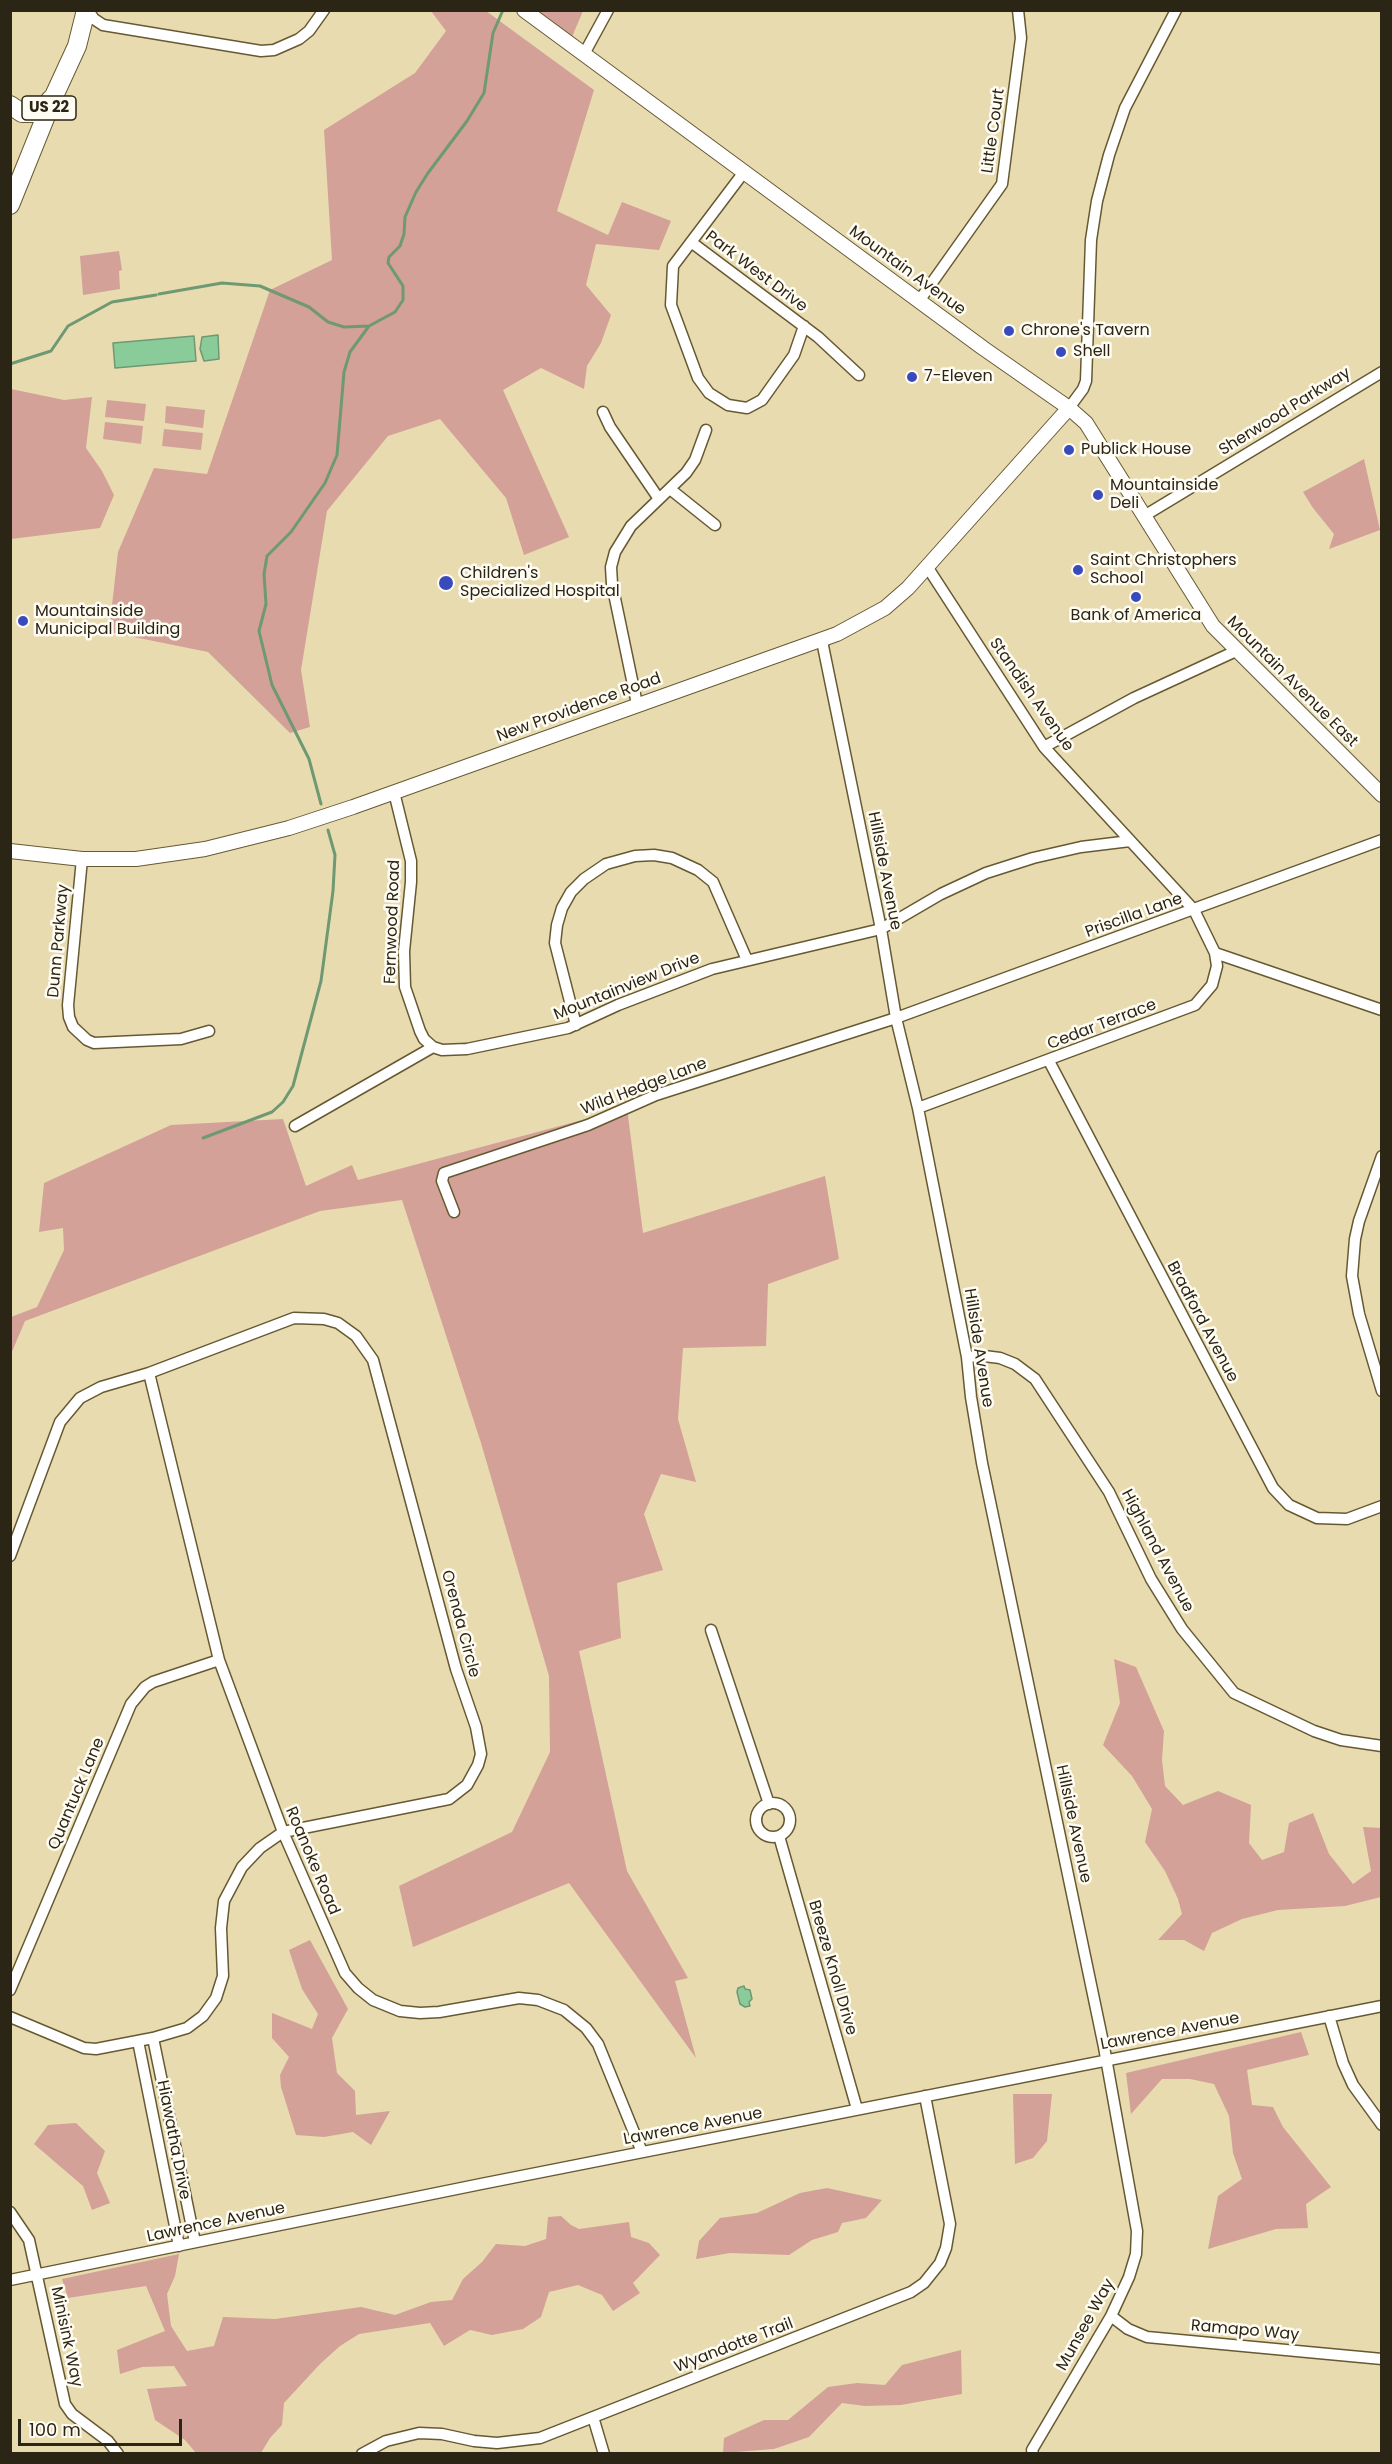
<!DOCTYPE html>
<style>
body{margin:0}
#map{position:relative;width:1392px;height:2464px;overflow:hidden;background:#e9dbb0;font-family:Poppins,sans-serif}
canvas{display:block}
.frame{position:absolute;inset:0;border:12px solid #2b2515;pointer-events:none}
.scale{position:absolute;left:18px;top:2419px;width:164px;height:27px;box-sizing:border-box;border:3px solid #2b2515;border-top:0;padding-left:8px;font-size:18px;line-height:21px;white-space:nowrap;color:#2b2515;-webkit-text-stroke:4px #fffcf4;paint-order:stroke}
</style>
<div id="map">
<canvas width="1392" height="2464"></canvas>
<div class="frame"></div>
<div class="scale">100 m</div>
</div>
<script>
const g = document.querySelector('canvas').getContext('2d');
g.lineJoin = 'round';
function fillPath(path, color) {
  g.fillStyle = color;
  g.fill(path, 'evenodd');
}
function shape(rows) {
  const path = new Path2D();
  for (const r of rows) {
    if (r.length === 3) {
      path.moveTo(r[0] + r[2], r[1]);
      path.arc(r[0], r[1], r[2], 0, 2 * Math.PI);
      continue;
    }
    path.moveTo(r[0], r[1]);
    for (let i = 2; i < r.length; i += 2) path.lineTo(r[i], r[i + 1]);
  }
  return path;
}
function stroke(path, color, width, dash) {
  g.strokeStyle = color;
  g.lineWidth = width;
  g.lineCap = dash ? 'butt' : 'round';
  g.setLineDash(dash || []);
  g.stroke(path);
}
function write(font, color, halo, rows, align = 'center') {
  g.font = font + ' Poppins,sans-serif';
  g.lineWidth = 5;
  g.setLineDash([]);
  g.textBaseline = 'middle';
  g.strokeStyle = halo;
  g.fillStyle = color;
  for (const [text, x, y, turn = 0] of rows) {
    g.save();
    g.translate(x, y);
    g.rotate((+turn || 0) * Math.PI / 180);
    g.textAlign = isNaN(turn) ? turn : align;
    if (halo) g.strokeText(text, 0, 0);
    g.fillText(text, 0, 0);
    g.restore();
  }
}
const green = shape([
 [431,11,486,11,594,90,557,211,608,235,622,202,671,221,659,250,596,244,586,285,611,315,601,343,587,366,584,389,541,368,503,390,569,537,524,555,506,498,440,419,388,436,327,511,301,670,310,727,290,733,208,652,109,632,118,552,154,468,207,474,270,290,332,260,324,130,415,73,446,31],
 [524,11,583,11,569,44],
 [119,251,122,270,119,271,120,289,83,295,80,256],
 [11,389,64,400,92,397,86,448,102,471,114,495,100,528,11,539],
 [107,400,146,404,144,421,105,417],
 [166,406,205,410,203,428,165,423],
 [105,422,143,426,141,444,103,439],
 [164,429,203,433,201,450,162,446],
 [1364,459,1380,530,1329,549,1334,534,1313,508,1303,492],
 [627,1108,643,1233,825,1176,839,1259,768,1284,766,1346,683,1348,678,1419,696,1482,661,1474,644,1514,663,1570,617,1583,621,1638,579,1651,627,1871,688,1978,675,1981,696,2058,569,1883,413,1947,399,1886,512,1832,550,1752,549,1676,481,1443,402,1200,320,1211,25,1321,11,1354,11,1317,37,1307,64,1250,63,1228,39,1232,44,1183,171,1125,283,1119,306,1186,352,1165,358,1180],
 [1114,1659,1136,1667,1164,1731,1162,1760,1165,1786,1183,1805,1218,1791,1251,1805,1249,1843,1262,1860,1284,1852,1289,1823,1313,1813,1329,1854,1353,1884,1371,1871,1363,1827,1381,1828,1381,1897,1345,1906,1278,1910,1242,1919,1212,1933,1204,1951,1184,1940,1158,1940,1182,1914,1178,1899,1165,1871,1145,1842,1152,1809,1132,1776,1103,1745,1120,1703],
 [310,1940,348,2009,332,2038,337,2073,355,2091,356,2115,390,2111,371,2145,353,2132,324,2137,296,2135,281,2087,280,2075,289,2057,272,2038,272,2013,312,2029,318,2014,302,1989,289,1950],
 [1301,2032,1309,2055,1247,2070,1252,2105,1273,2107,1283,2127,1331,2187,1306,2204,1308,2228,1276,2229,1208,2249,1218,2196,1242,2179,1233,2153,1229,2116,1214,2084,1190,2079,1162,2079,1131,2114,1126,2073],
 [1013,2094,1052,2094,1047,2141,1033,2158,1015,2164],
 [76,2123,105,2151,97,2173,110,2203,92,2210,83,2186,34,2144,48,2125],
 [827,2188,882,2200,866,2218,842,2223,838,2232,812,2240,789,2255,730,2253,696,2259,699,2241,720,2218,757,2213,800,2193],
 [561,2216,571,2225,579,2229,629,2222,631,2237,649,2243,660,2255,633,2283,640,2293,613,2311,602,2295,578,2285,549,2292,541,2317,523,2329,492,2335,470,2330,444,2346,430,2323,359,2334,340,2346,320,2364,284,2403,282,2425,270,2438,261,2453,196,2453,185,2440,155,2420,147,2389,187,2386,174,2366,142,2367,120,2374,117,2350,165,2331,146,2286,68,2298,62,2279,179,2254,175,2276,167,2294,171,2326,187,2351,214,2346,223,2317,275,2319,361,2307,395,2315,431,2302,452,2300,463,2279,482,2262,496,2244,525,2246,546,2239,548,2217],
 [961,2350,962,2394,901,2405,865,2406,842,2403,809,2437,774,2449,723,2453,724,2438,764,2420,788,2420,828,2387,857,2383,885,2385,902,2365]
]);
const water = shape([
 [218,335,219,359,204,361,200,349,202,337,218,335],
 [194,336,196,361,115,368,113,343,194,336],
 [744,1986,745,1989,750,1990,752,1999,749,2002,750,2006,745,2007,740,2004,737,1992,738,1988,744,1986]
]);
const stream = shape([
 [159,294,222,283,260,286,309,307,328,322,344,327,369,326],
 [10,364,51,351,68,326,112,302,156,295],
 [321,804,309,759,272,685,259,631,266,604,264,574,267,556,291,532,325,483,337,455,344,372,350,352,369,326,395,312,403,300,403,286,388,263,389,257,400,246,404,234,405,217,416,192,428,173,467,121,484,93,493,33,503,10],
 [203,1138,272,1112,283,1102,293,1086,321,981,333,891,335,855,328,830]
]);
const minor = shape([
 [88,10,94,19,103,25,261,51,274,50,299,39,309,31,324,10],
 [584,54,608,10],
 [744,172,673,266,671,305,698,378,709,393,728,405,747,408,762,400,794,355,804,326],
 [691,242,818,337,859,375],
 [919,301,1002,184,1021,38,1018,10],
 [1069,408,1083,389,1086,381,1091,240,1097,201,1109,155,1125,108,1176,10],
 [603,412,610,427,659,499],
 [670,489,715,525],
 [1144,516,1382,372],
 [822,641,881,929,896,1018,918,1108,967,1357,971,1397,982,1463,1104,2047,1137,2231,1136,2254,1129,2277,1111,2316,1032,2450,1033,2454],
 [637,704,612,584,611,567,615,552,631,526,686,473,695,460,706,430],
 [1044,747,1134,698,1236,651],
 [394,792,411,861,411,882,404,951,405,987,420,1031,424,1039,433,1047],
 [82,859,68,1005,69,1017,73,1027,87,1040,94,1043,181,1039,209,1031],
 [1215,953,1382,1010],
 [576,1025,555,943,557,925,562,908,571,892,584,879,606,864,635,856,654,855,672,858,698,870,713,882,747,960],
 [1049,1061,1273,1488,1289,1505,1317,1518,1347,1519,1382,1506],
 [918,1108,1195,1005,1212,985,1217,966,1215,953,1194,910,1044,747,928,568],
 [295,1126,433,1047,442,1050,467,1049,568,1028,618,1005,712,969,881,929,941,894,986,873,1033,858,1081,847,1130,841],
 [1382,1156,1359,1221,1355,1239,1352,1276,1359,1314,1382,1391],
 [454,1212,442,1181,444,1173,588,1125,656,1095,896,1018,1382,840],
 [967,1357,984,1356,1000,1358,1015,1364,1035,1379,1109,1492,1151,1579,1182,1629,1234,1693,1314,1731,1341,1740,1382,1746],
 [149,1373,219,1660,283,1832,345,1973,358,1988,373,2000,400,2011,420,2013,439,2012,519,1998,538,2000,564,2010,586,2028,598,2044,642,2152],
 [10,1556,60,1422,80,1398,101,1387,149,1373,294,1318,324,1319,338,1323,356,1336,373,1360,456,1669,476,1727,481,1754,478,1765,467,1785,449,1799,283,1832,260,1848,242,1867,224,1901,221,1928,223,1976,216,1998,203,2016,187,2028,153,2038,96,2049,84,2048,10,2017],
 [711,1630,769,1804],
 [773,1820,17],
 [779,1836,857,2109],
 [10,1990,131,1704,145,1687,153,1682,219,1660],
 [1329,2016,1343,2063,1353,2085,1382,2125],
 [153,2038,195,2242],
 [138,2041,179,2246],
 [10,2212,29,2240,65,2404,72,2414,108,2441,118,2454],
 [10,2280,481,2184,1382,2006],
 [1111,2316,1128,2329,1147,2337,1382,2359],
 [593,2417,604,2454],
 [362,2454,386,2441,419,2433,442,2434,474,2441,497,2443,540,2438,911,2292,924,2283,940,2263,946,2248,950,2224,925,2096]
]);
const tertiary = shape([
 [524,10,983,348,1069,408,1086,423,1213,626,1382,795],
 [10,851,82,859,136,859,205,849,289,828,353,807,837,634,885,608,908,588,1069,408]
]);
const trunk = shape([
 [10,105,22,113,34,113,44,108,51,99],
 [10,205,54,96,77,46,86,10]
]);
const markers = [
 [1009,331,6,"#394abc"],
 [1061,352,6,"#394abc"],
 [912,377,6,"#394abc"],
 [1069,450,6,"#394abc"],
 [1098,495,6,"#394abc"],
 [1078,570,6,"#394abc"],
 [446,583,8,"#394abc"],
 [1136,597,6,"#394abc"],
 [23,621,6,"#394abc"]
];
const shields = [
 [49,108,54]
];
const shieldNames = [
 ["US 22",49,108]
];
const streetNames = [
 ["Little Court",994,131,-82],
 ["Mountain Avenue",907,271,36],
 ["Park West Drive",756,272,37],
 ["Sherwood Parkway",1285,412,-32],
 ["Mountain Avenue East",1292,682,45],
 ["Standish Avenue",1031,695,55],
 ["New Providence Road",579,708,-20],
 ["Hillside Avenue",884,871,79],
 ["Priscilla Lane",1134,916,-20],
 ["Fernwood Road",393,922,-88],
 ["Dunn Parkway",59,941,-85],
 ["Mountainview Drive",627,987,-22],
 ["Cedar Terrace",1102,1025,-21],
 ["Wild Hedge Lane",644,1087,-21],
 ["Bradford Avenue",1202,1322,62],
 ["Hillside Avenue",978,1348,81],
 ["Highland Avenue",1157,1551,62],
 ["Orenda Circle",460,1624,75],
 ["Quantuck Lane",77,1794,-67],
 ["Hillside Avenue",1073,1824,78],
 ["Roanoke Road",312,1861,67],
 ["Breeze Knoll Drive",832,1968,74],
 ["Lawrence Avenue",1170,2032,-11],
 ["Lawrence Avenue",693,2127,-11],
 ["Hiawatha Drive",173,2140,79],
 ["Lawrence Avenue",216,2223,-12],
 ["Munsee Way",1086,2325,-61],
 ["Ramapo Way",1245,2331,5],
 ["Minisink Way",66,2337,78],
 ["Wyandotte Trail",734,2346,-21]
];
const poiNames = [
 ["Chrone's Tavern",1021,331],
 ["Shell",1073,352],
 ["7-Eleven",924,377],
 ["Publick House",1081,450],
 ["Mountainside",1110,486],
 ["Deli",1110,504],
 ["Saint Christophers",1090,561],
 ["School",1090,579],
 ["Children's",460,574],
 ["Specialized Hospital",460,592],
 ["Mountainside",35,612],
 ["Municipal Building",35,630],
 ["Bank of America",1136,616,"center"]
];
fillPath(green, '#d3a197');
fillPath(water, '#8acb9a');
stroke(water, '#6e9972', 1.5);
stroke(stream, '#6e9972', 3);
stroke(minor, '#665932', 13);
stroke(tertiary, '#665932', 16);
stroke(trunk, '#665932', 20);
stroke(minor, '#fff', 10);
stroke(tertiary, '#fff', 14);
stroke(trunk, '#fff', 18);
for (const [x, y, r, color] of markers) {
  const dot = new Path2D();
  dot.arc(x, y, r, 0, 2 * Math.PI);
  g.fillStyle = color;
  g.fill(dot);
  stroke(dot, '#fffcf4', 2);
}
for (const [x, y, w] of shields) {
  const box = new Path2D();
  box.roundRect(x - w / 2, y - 12, w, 24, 4.5);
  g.fillStyle = '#fffcf4';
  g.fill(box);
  stroke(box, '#2b2515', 1.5);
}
write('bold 15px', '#2b2515', null, shieldNames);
write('16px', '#2b2515', '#fffcf4', streetNames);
write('16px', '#2b2515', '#fffcf4', poiNames, 'left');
</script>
